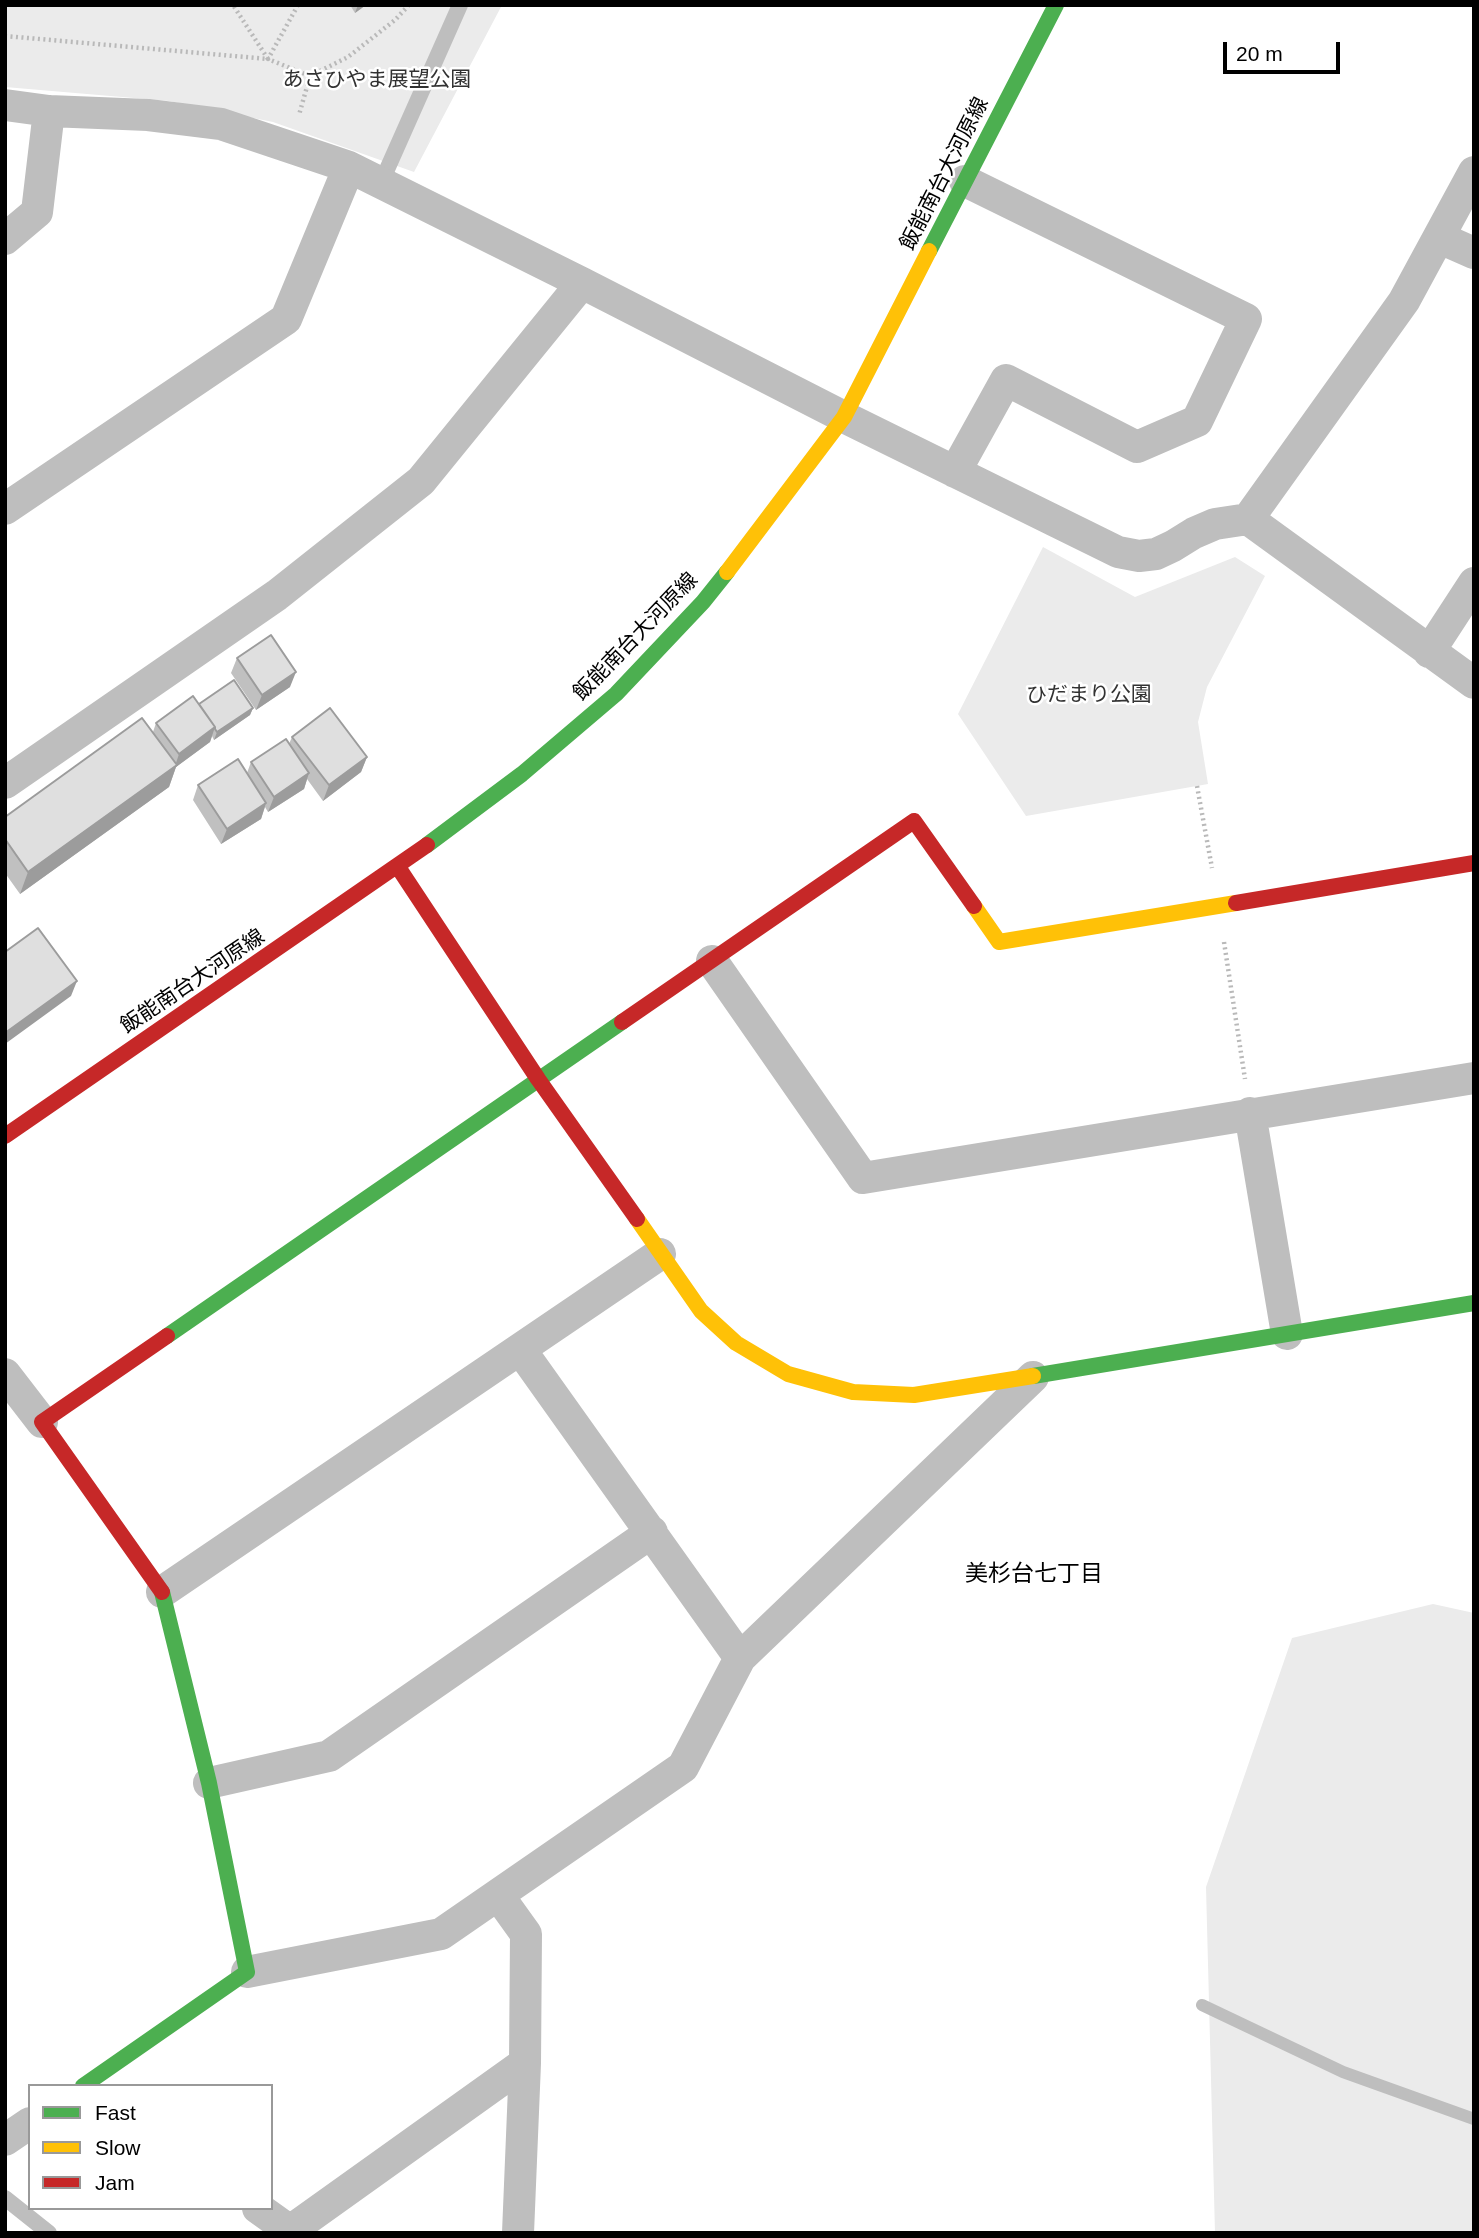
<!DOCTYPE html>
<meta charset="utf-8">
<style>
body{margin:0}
#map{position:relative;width:1479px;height:2238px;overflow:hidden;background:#fff;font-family:Arial,sans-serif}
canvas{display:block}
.frame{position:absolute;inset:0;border:7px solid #000;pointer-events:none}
.legend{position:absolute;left:28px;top:2084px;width:245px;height:126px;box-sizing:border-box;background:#fff;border:2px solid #999;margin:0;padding:9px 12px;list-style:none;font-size:21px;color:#000}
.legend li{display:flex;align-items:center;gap:14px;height:35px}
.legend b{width:35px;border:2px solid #999}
.scale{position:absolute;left:1223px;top:42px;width:117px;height:32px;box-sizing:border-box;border:4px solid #000;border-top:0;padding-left:9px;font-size:21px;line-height:24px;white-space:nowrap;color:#000;-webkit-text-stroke:5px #fff;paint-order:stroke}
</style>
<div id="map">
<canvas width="1479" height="2238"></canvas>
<div class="frame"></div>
<ul class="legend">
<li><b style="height:9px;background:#4caf50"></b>Fast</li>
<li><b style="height:9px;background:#ffc107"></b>Slow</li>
<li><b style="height:9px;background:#c62828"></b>Jam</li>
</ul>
<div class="scale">20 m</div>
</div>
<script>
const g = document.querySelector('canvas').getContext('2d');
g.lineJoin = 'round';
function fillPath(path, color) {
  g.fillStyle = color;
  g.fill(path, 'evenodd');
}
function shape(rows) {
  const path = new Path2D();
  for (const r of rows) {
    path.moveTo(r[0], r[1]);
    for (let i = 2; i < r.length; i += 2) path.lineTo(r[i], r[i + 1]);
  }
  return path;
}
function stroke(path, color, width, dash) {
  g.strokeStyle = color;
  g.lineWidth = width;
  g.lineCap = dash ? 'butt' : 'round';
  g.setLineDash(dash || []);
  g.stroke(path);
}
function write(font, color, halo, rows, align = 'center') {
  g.font = font + ' Arial,"Noto Sans JP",sans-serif';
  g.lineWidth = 5;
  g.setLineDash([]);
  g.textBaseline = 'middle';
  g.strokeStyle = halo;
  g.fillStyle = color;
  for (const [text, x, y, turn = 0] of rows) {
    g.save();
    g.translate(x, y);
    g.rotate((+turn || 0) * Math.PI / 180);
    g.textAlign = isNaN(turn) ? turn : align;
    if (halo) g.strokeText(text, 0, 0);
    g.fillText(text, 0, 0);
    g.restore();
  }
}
const green = shape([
 [5,5,502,5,414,172,273,122,169,101,5,87],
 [1043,547,1135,597,1235,557,1265,576,1207,687,1198,722,1208,784,1026,816,958,714],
 [1433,1604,1474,1613,1474,2233,1215,2233,1206,1887,1292,1638]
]);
const stream = shape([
 [1202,2005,1343,2072,1474,2119]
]);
const path = shape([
 [298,5,268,59,310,76,299,115],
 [5,36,268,59,233,5],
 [310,76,348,57,395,20,409,5],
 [1197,786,1212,868],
 [1224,942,1245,1079]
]);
const lane = shape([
 [381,183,460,5],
 [5,2198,49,2233]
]);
const street = shape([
 [5,105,49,111,148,115,221,124,349,167,582,283,844,417,1118,552,1139,556,1156,554,1173,546,1194,533,1215,524,1248,519,1404,301,1474,172],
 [1440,238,1474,253],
 [5,239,37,212,49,111],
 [955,472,1006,380,1137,447,1197,421,1246,319,965,181],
 [5,509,286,319,349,167],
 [1248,519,1474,683],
 [1429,652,1474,583],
 [5,783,277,595,421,481,582,283],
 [712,961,863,1178,1474,1078],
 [1250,1113,1287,1334],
 [520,1349,740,1658],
 [5,1374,42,1422],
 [162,1592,660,1254],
 [209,1783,329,1756,652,1532],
 [498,1895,526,1934,525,2063,518,2233],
 [247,1972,441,1934,683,1767,740,1658,1033,1377],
 [5,2140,30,2123],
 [258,2208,293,2233],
 [290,2231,525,2063]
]);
const fast = shape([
 [929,251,1056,5],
 [427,845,522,774,616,694,703,602,727,572],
 [167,1336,622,1022],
 [1033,1376,1474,1303],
 [83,2086,247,1972,209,1783,162,1592]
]);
const slow = shape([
 [727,572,844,417,929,251],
 [974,906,999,942,1236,903],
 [637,1219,701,1311,736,1343,788,1374,853,1392,914,1395,1033,1376]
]);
const jam = shape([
 [398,867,538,1079,637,1219],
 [1236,903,1474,863],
 [622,1022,914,821,974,906],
 [5,1136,427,845],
 [162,1592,42,1422,167,1336]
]);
const wall = shape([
 [350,5,366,5,355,13],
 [237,658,290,687,256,710,231,673],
 [199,704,253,708,250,715,214,740,212,736,210,742,176,767,169,787,20,894,5,873,5,817,153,732,156,723],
 [292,737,367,757,361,772,323,801,307,779,304,789,268,812,265,807,261,819,221,844,193,800,198,785,247,773,251,762,289,744]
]);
const shadedWall = shape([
 [358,5,366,5,355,13],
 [296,672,290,687,256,710,262,695],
 [253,708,250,715,214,740,217,732],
 [215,727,210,742,176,767,169,787,20,894,28,872,175,766,179,754],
 [367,757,361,772,323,801,329,785],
 [309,773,304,789,268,812,274,797],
 [266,803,261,819,221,844,227,829],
 [77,981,71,996,5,1044,5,1033]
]);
const building = shape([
 [271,635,296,672,262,695,237,658,271,635],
 [234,680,253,708,217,732,215,729,215,727,199,704,234,680],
 [193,696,215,727,179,754,156,723,193,696],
 [330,708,367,757,329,785,292,737,330,708],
 [142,718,177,765,28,872,5,839,5,817,142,718],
 [286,739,309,773,274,797,251,762,286,739],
 [238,759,266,803,227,829,198,785,238,759],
 [38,928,77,981,5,1033,5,952,38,928]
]);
const parkNames = [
 ["あさひやま展望公園",377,80],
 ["ひだまり公園",1089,695]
];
const streetNames = [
 ["飯能南台大河原線",945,174,-63],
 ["飯能南台大河原線",636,637,-46],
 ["飯能南台大河原線",193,982,-34]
];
const neighbourhoodNames = [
 ["美杉台七丁目",1034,1575]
];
fillPath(green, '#ebebeb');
stroke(stream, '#bebebe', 12);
stroke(path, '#b9b9b9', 4.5, [2, 3.5]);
stroke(lane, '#bebebe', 16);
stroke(street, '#bebebe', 32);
stroke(fast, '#4caf50', 16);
stroke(slow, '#ffc107', 16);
stroke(jam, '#c62828', 16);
fillPath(wall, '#c0c0c0');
fillPath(shadedWall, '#9c9c9c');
fillPath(building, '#dfdfdf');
stroke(building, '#9c9c9c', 2);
write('21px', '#323232', '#fff', parkNames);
write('21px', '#000', '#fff', streetNames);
write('23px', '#000', '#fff', neighbourhoodNames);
</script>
